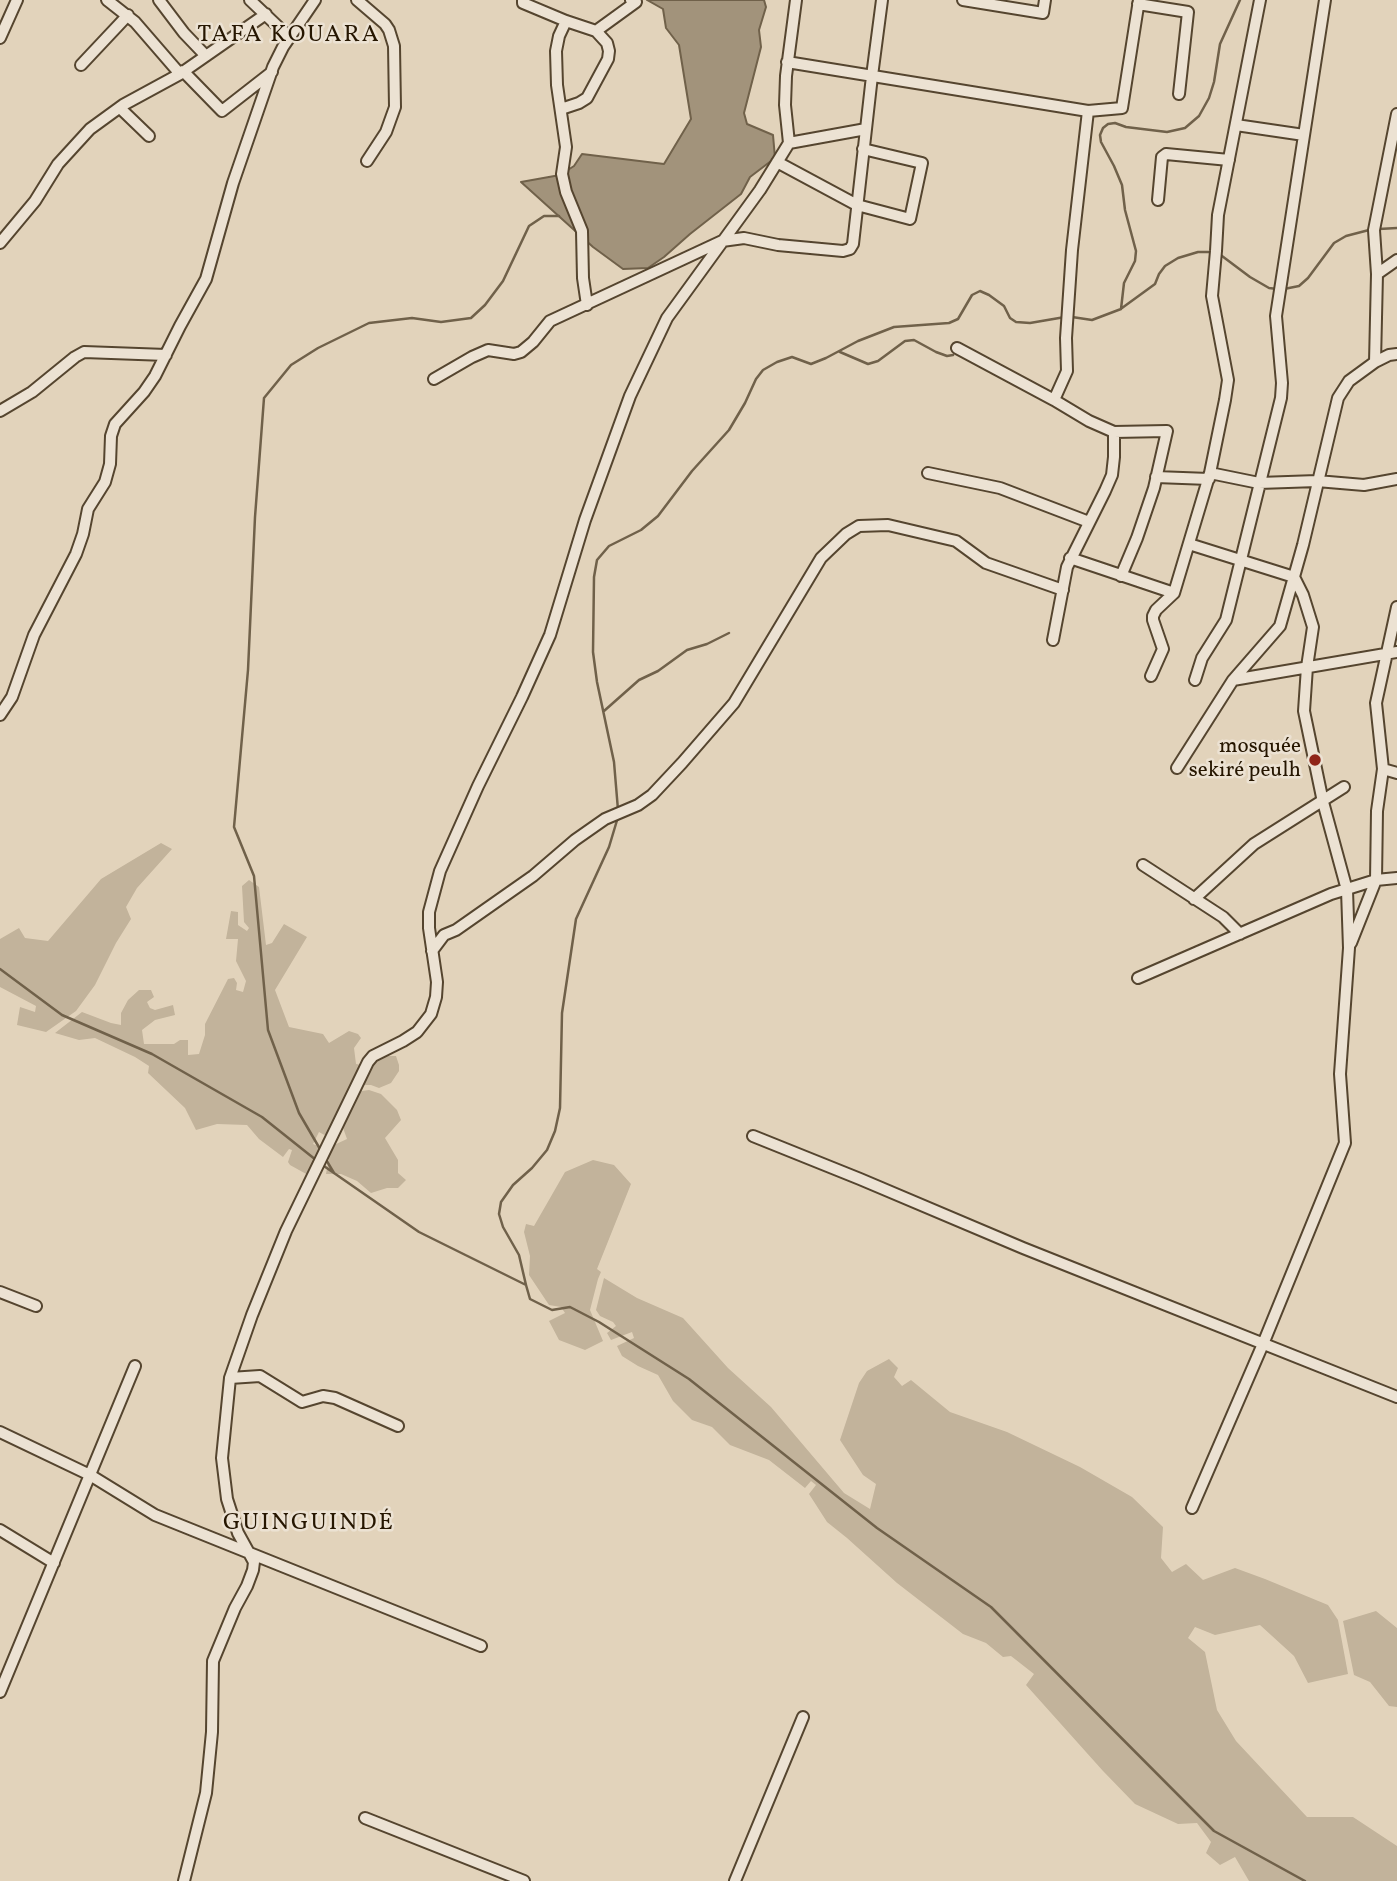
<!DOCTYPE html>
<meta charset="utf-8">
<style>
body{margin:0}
canvas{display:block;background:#e2d3bb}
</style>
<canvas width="1397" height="1881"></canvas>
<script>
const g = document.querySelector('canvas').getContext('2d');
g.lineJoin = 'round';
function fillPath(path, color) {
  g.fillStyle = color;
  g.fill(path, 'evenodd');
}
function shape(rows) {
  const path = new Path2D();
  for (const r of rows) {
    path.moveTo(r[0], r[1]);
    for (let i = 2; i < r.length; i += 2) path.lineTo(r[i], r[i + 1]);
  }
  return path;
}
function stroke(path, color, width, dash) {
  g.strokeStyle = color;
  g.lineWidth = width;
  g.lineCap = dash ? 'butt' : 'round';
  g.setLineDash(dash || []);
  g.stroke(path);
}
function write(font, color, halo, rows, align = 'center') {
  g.font = font + ' Vollkorn,serif';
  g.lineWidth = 5;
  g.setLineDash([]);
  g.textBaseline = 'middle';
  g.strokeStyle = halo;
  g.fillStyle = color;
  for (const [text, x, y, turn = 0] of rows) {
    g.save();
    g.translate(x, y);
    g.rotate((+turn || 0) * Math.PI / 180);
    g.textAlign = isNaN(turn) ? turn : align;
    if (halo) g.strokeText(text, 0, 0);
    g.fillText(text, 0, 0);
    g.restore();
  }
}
const green = shape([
 [161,843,172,849,137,888,126,907,131,919,116,943,95,985,76,1011,46,1032,17,1025,20,1007,35,1012,36,1006,0,987,0,939,19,928,25,938,48,941,101,879],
 [249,880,259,887,266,945,272,943,284,924,307,937,275,990,289,1027,323,1034,329,1043,349,1031,358,1034,361,1038,354,1048,356,1064,362,1065,328,1137,319,1132,313,1144,323,1148,308,1175,290,1165,288,1162,292,1150,289,1149,283,1157,259,1139,247,1125,217,1124,196,1130,185,1108,148,1073,149,1066,135,1057,95,1038,79,1040,55,1033,82,1012,111,1023,121,1025,121,1013,128,1000,139,990,151,990,154,997,147,1002,150,1008,155,1010,173,1005,175,1015,155,1020,142,1030,144,1044,174,1044,180,1040,188,1040,188,1055,199,1054,205,1035,205,1024,228,979,234,978,237,983,236,990,243,992,246,981,236,961,238,939,226,939,231,911,238,912,238,925,247,931,249,928,244,922,242,886],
 [388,1056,396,1056,399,1065,399,1071,391,1083,379,1088,371,1085,362,1085,370,1067,378,1060],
 [369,1090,381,1094,397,1110,401,1120,385,1138,398,1160,398,1173,406,1180,398,1188,387,1188,371,1193,357,1181,341,1174,326,1174,330,1152,334,1145,347,1139,342,1125,357,1094,362,1091],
 [593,1160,614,1165,631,1184,597,1269,601,1272,598,1279,590,1310,603,1341,585,1350,559,1340,549,1321,565,1313,561,1307,549,1305,529,1275,530,1256,524,1232,526,1224,534,1226,565,1172],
 [604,1278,637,1298,683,1318,728,1368,771,1407,844,1493,870,1509,876,1484,863,1475,840,1440,859,1383,867,1371,889,1359,898,1368,894,1377,902,1386,911,1380,950,1412,1007,1432,1080,1467,1132,1497,1163,1527,1161,1558,1172,1572,1186,1564,1203,1580,1235,1568,1265,1579,1328,1605,1338,1620,1348,1674,1308,1683,1294,1656,1260,1625,1215,1635,1195,1627,1188,1638,1205,1652,1217,1710,1236,1741,1307,1817,1353,1817,1397,1846,1397,1881,1249,1881,1235,1857,1220,1865,1206,1853,1211,1842,1197,1823,1178,1824,1135,1804,1103,1771,1026,1685,1034,1674,1011,1656,1003,1657,986,1643,963,1634,897,1583,847,1538,827,1522,809,1494,816,1485,811,1481,805,1488,769,1460,730,1445,712,1427,692,1420,673,1401,658,1375,638,1366,622,1356,617,1346,634,1338,632,1332,611,1340,607,1333,616,1326,613,1322,600,1316,596,1310],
 [1376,1611,1397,1628,1397,1707,1389,1706,1370,1682,1354,1675,1343,1621]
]);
const water = shape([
 [647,0,764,0,766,7,759,30,761,47,744,113,747,124,773,135,775,158,750,177,741,194,690,234,664,257,648,268,623,269,593,247,521,182,560,175,574,166,582,154,664,164,691,119,679,45,666,28,663,9,647,0]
]);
const stream = shape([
 [1379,229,1397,228],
 [1218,253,1250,277,1269,288,1277,289],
 [1284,289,1299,286,1308,278,1334,243,1346,236,1369,230],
 [1122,308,1155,284,1159,274,1165,266,1178,258,1198,252,1212,252],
 [1072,317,1092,320,1121,309,1124,283,1135,261,1136,251,1125,210,1122,185,1114,166,1101,142,1100,135,1103,128,1108,124,1115,123,1126,127,1167,132,1185,128,1199,116,1209,98,1214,82,1220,44,1240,0],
 [840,352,868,364,878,361,905,341,914,340,936,352,947,356,953,355],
 [604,711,639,680,658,671,687,650,707,644,729,633],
 [618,810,614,762,597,682,593,652,594,577,597,560,609,546,641,530,658,516,692,471,729,430,745,403,756,379,763,370,777,362,792,357,811,364,826,358,858,341,894,327,949,323,958,319,972,295,980,291,989,295,1004,306,1010,318,1016,322,1030,323,1065,317],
 [0,969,62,1015,152,1054,262,1117,316,1160],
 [320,1149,299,1113,268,1030,254,876,234,827,248,670,255,517,264,398,291,365,318,348,369,323,412,318,441,322,471,318,485,305,503,281,529,226,544,216,559,216],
 [325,1158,334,1173],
 [321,1164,419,1232,526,1285,530,1299,552,1310,570,1307,599,1322,689,1379,877,1528,991,1607,1214,1831,1305,1881],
 [526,1285,519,1255,503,1227,499,1214,501,1202,513,1185,532,1168,547,1150,555,1131,560,1108,562,1013,576,919,609,847,618,817]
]);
const minor = shape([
 [107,0,135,22,180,74],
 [159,0,184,33,206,56],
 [250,0,289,37],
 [357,0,385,24,389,30,394,46,395,107,386,132,367,161],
 [523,0,523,3,566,21,596,31,607,43,609,51,608,59,587,98,579,103,561,109],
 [963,0,1043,13,1045,0],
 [1138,4,1188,12,1179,94],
 [566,21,559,36,556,51,557,85,566,147,562,174,566,192,582,231,583,278,587,305],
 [596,31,636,2,631,0],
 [0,38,17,0],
 [787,62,1088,111,1122,108,1139,0],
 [81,65,128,15],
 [183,71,222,111,272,72],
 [120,108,149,136],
 [1236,125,1304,135],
 [789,143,866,129],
 [777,162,857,205,910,219,922,163,863,149],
 [1158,200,1162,157,1166,154,1229,160],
 [0,243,35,201,58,164,90,129,123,105,180,74,266,14],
 [1377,274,1397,260],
 [957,348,1054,400,1089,421,1114,432,1167,431,1154,488,1137,538,1121,576],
 [1375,362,1389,355,1397,354],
 [434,379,472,357,488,350,514,354,521,352,533,342,550,321,722,241,744,238,778,245,843,251,850,249,853,244,872,76,882,0],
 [1054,400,1067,371,1066,338,1072,250,1088,111],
 [0,411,32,392,75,357,84,352,166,355],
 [928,473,1000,488,1089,522],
 [1210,473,1259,483,1317,481,1364,485,1397,479],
 [1156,477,1209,479],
 [1189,544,1294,577,1303,595,1313,627,1307,667,1304,711,1323,802,1347,890,1349,948,1340,1074,1345,1143,1263,1344,1192,1508],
 [1070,558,1174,593],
 [1053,640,1067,567,1105,491,1112,475,1114,457,1114,432],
 [1151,676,1163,649,1153,620,1153,616,1156,610,1174,593,1210,473,1225,400,1228,380,1212,296,1216,251,1218,215,1260,0],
 [1195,680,1202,658,1226,620,1281,398,1282,383,1276,316,1325,0],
 [1233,680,1397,652],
 [0,715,12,697,34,635,76,554,83,534,88,509,105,482,110,464,111,436,115,424,144,392,155,376,180,326,206,279,233,183,273,67,283,47,315,0],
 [1177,768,1233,680,1280,626,1303,545,1338,398,1349,381,1375,362,1377,274,1374,230,1397,114],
 [1383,769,1397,773],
 [1143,865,1223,917,1240,934],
 [1194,899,1254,844,1344,787],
 [1351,943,1376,880,1377,811,1383,769,1376,703,1397,607],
 [432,951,444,935,456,930,533,876,575,840,605,819,638,805,652,795,682,763,734,703,821,558,846,534,859,526,888,525,956,541,986,563,1063,590],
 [1138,978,1331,894,1376,880,1397,878],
 [753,1136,860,1179,1023,1248,1397,1397],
 [0,1292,36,1306],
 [230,1378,260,1376,302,1402,323,1396,335,1398,398,1426],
 [0,1432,90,1475,155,1515,481,1646],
 [0,1530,54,1563],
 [0,1692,135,1366],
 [365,1818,524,1881],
 [184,1881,206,1793,212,1732,213,1661,235,1608,247,1586,253,1570,254,1562,238,1533,227,1499,222,1458,230,1378,252,1315,286,1231,368,1062,373,1056,403,1041,417,1032,431,1014,436,997,437,982,429,928,429,912,440,871,478,786,522,697,550,635,585,520,630,396,667,318,760,190,789,143,785,105,786,76,796,0],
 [735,1881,803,1717]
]);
const markers = [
 [1315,760,7,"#8f2418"]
];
const poiNames = [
 ["mosquée",1301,748],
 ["sekiré peulh",1301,772]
];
const quarterNames = [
 ["TAFA KOUARA",289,37],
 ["GUINGUINDÉ",309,1525]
];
fillPath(green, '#c2b39b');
fillPath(water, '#a2937b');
stroke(water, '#70614a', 2);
stroke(stream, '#70614a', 2.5);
stroke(minor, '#55452f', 14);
stroke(minor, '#ece2d3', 10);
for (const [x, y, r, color] of markers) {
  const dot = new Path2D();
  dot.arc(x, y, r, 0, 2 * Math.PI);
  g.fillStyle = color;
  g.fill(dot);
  stroke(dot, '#ece2d3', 2.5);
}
write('21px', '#261600', '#ece2d3', poiNames, 'right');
g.letterSpacing = '2px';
write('24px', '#261600', '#ece2d3', quarterNames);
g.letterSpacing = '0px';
</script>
